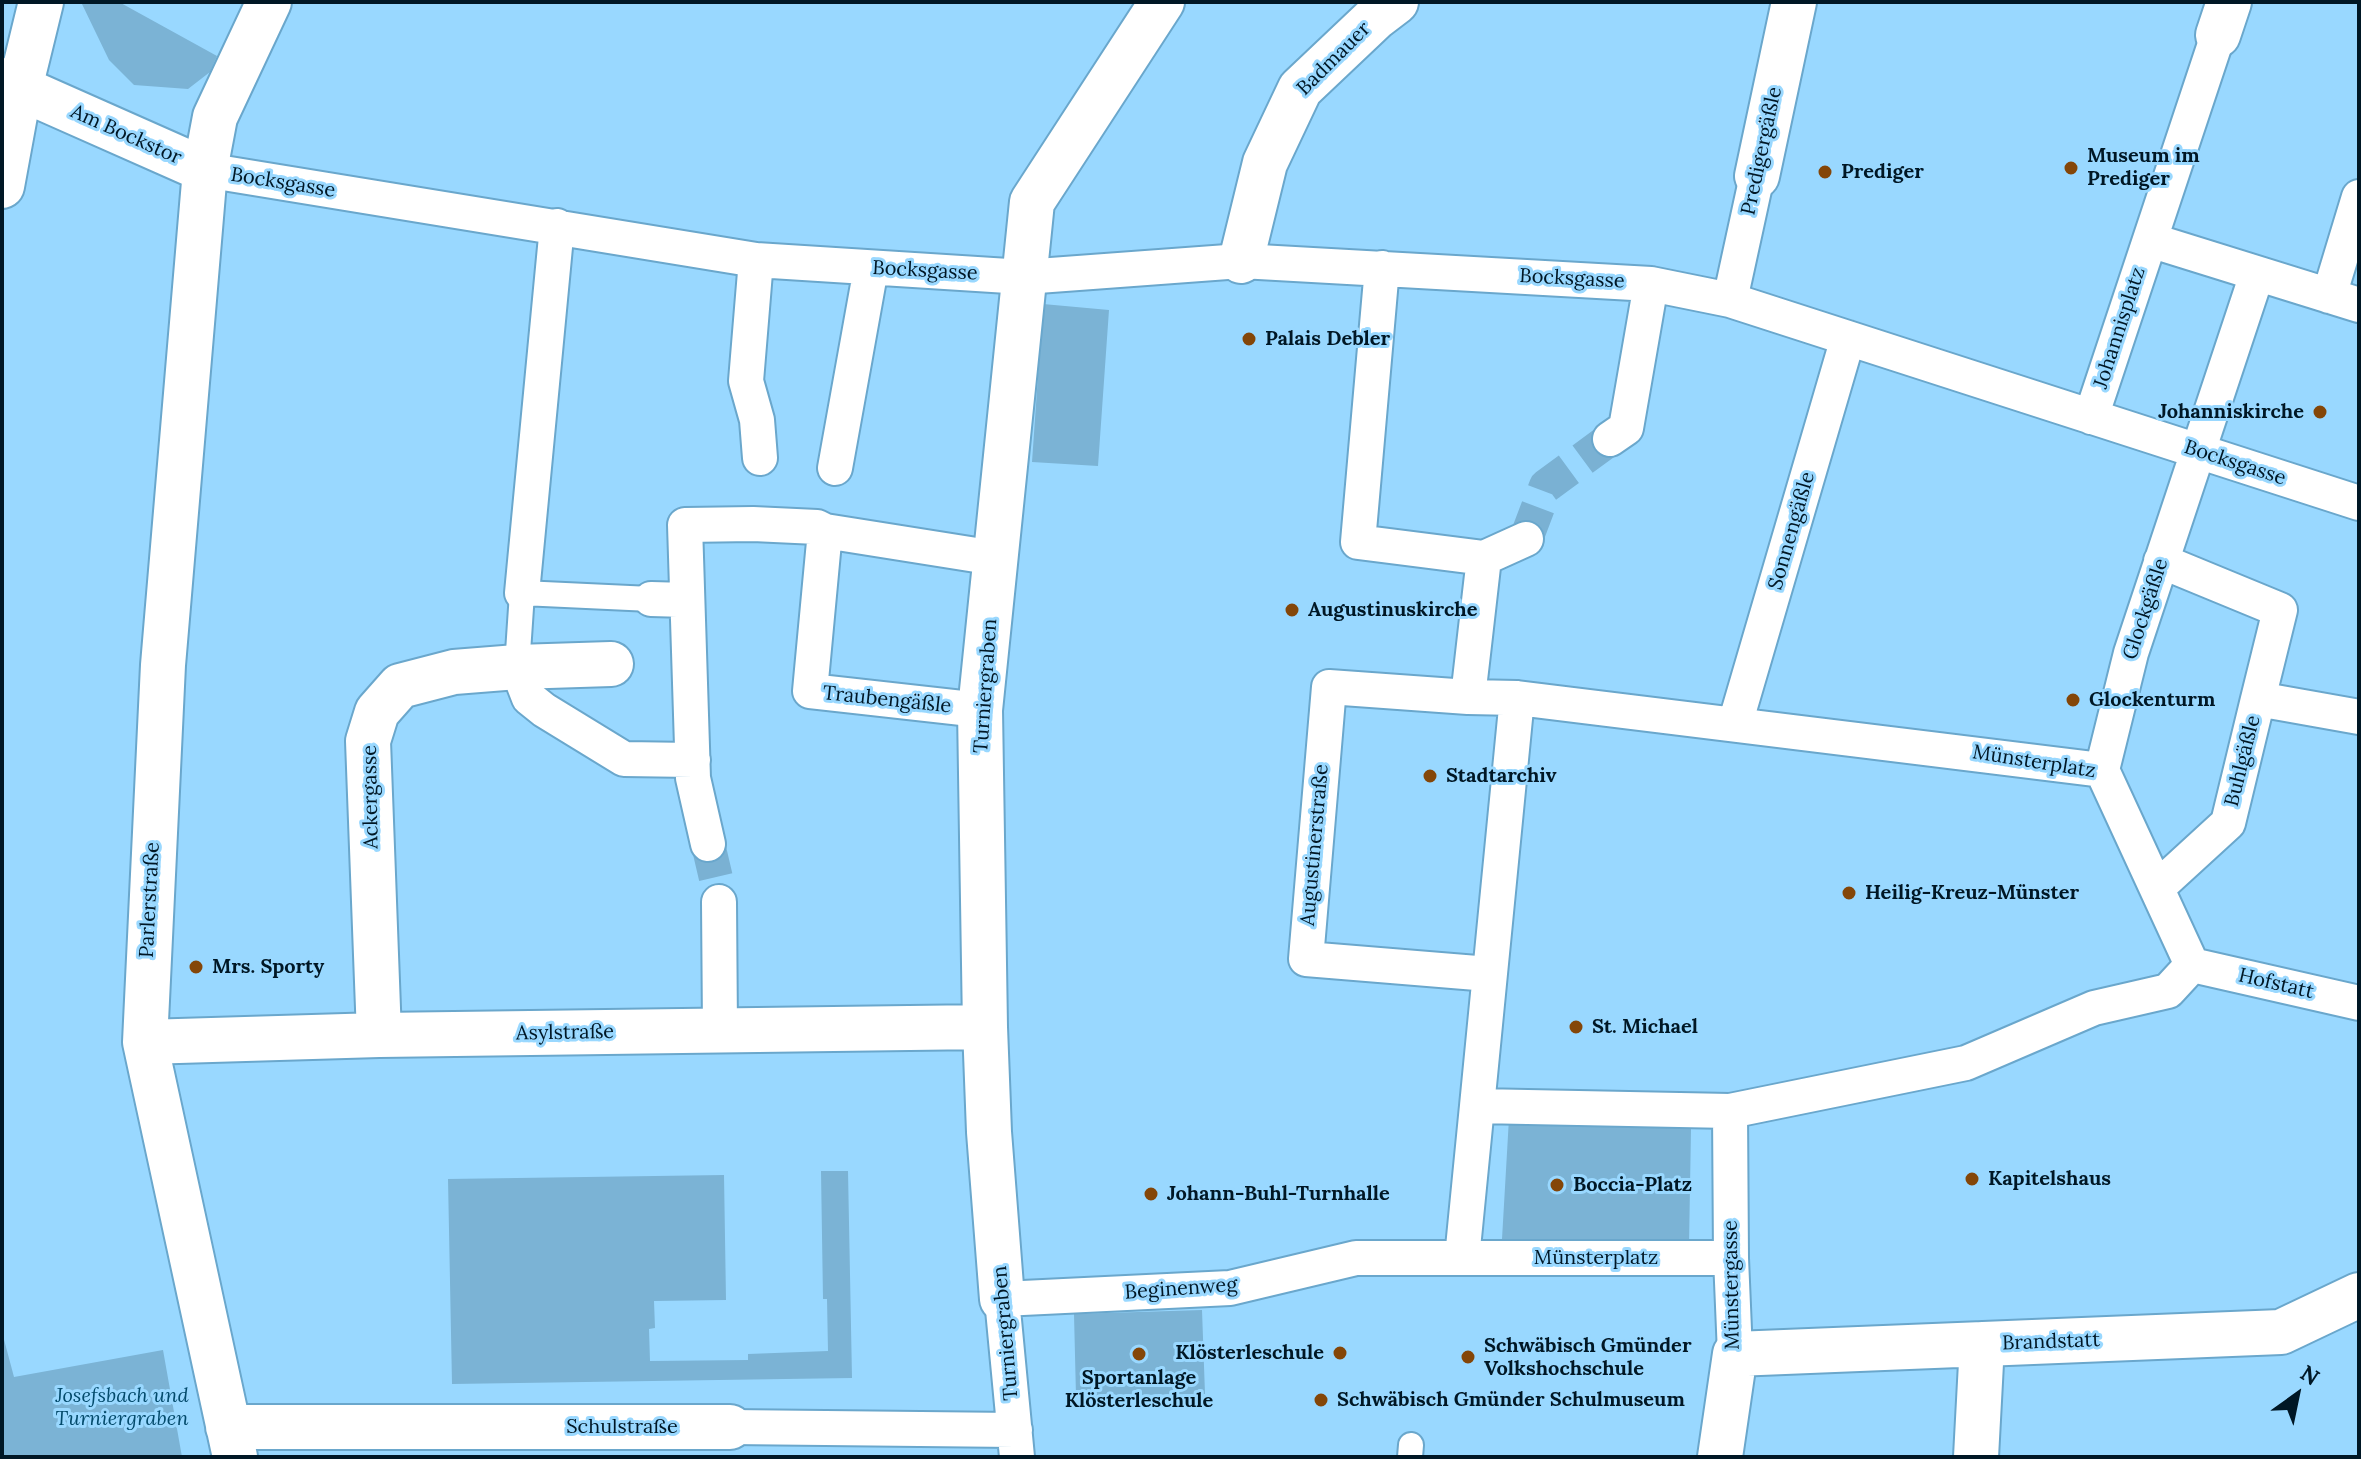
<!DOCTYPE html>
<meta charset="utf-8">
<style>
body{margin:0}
#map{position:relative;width:2361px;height:1459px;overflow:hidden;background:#99d8ff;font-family:Lora,serif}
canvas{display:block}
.frame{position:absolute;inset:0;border:4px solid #001725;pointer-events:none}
.north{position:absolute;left:2257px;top:1355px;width:80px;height:80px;-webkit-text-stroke:6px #99d8ff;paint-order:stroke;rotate:33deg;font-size:22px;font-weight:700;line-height:32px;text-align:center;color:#001725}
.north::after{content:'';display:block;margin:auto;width:28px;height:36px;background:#001725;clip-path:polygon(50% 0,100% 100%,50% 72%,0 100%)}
</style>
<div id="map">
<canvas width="2361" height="1459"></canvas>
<div class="frame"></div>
<div class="north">N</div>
</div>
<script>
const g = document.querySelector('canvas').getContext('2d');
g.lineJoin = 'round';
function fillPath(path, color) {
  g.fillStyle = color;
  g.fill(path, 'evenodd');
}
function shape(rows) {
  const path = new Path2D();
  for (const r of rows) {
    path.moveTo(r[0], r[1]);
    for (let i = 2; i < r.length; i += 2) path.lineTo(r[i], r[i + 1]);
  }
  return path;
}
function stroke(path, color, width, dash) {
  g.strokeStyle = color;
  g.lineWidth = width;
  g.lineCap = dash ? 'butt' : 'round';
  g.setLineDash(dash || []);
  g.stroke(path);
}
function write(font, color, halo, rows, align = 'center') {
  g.font = font + ' Lora,serif';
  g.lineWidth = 6;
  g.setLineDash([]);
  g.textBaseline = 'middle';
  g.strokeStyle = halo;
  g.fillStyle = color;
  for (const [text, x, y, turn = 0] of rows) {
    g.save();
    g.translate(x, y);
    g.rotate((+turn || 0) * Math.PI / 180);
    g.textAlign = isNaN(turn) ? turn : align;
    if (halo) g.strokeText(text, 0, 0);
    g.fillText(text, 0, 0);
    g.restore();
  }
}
const green = shape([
 [81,2,119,2,217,56,210,72,188,89,134,85,109,60],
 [1043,304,1109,310,1098,466,1032,462],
 [1509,1118,1691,1129,1689,1245,1502,1239],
 [821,1171,848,1171,852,1378,452,1384,448,1179,724,1175,726,1300,654,1301,655,1328,649,1329,650,1361,748,1360,748,1354,828,1351,827,1299,823,1299],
 [1202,1310,1205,1394,1076,1396,1074,1314],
 [2,1332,14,1377,163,1350,182,1457,2,1457]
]);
const pedestrianTunnel = shape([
 [1526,539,1546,486,1610,439],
 [708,844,719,891,719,902]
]);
const service = shape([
 [517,667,522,593,651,599],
 [1410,1457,1411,1445]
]);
const pedestrian = shape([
 [205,170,756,260,1024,277,1241,261,1651,284,1730,300,2359,503],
 [2150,240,2359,305],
 [756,260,746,381,757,420,760,458],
 [1382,268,1358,542,1484,558,1468,697],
 [2329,296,2359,197],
 [1730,300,1757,176],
 [2091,417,2218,35],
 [1610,439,1626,428,1651,284],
 [835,468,871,268],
 [825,531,810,691,980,710],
 [1484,558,1526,539],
 [2161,561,2280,610,2258,699],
 [522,593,557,226],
 [651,599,686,600],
 [517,667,529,698,544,710,624,759,693,760],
 [1517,698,2102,770,2192,965,2168,991,2094,1008,1966,1063,1730,1111,1477,1106,1517,698],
 [1735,724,1848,338],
 [2102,770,2131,653,2257,274],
 [708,844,693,778,685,525,753,524,817,527,825,531,995,558],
 [2157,888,2228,823,2258,699,2359,717],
 [719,902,720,1030],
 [2192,965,2359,1003],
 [1489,974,1306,959,1329,687,1468,697,1517,698],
 [1730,1111,1731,1258,1735,1354],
 [1462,1258,1477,1106],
 [730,1427,1015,1430],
 [1017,1457,1002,1299,1230,1288,1356,1258,1731,1258]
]);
const minor = shape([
 [2218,35,2229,2],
 [2,80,205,170],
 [1757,176,1794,2],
 [2,186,20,88,41,2],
 [1241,261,1265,163,1300,89,1375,18,1396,2],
 [379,1035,368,741,377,712,400,686,454,672,517,667,611,664],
 [145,1042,379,1035,985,1027],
 [1002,1299,989,1132,985,1027,980,710,1032,202,1162,2],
 [228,1427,730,1427],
 [235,1457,145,1042,163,665,205,170,215,117,269,2],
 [1720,1457,1735,1354,2281,1332,2359,1295],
 [1976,1457,1982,1344]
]);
const markers = [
 [2071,168,8,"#844608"],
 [1825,172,8,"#844608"],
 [1249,339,8,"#844608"],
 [2320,412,8,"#844608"],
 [1292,610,8,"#844608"],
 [2073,700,8,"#844608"],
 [1430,776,8,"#844608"],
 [1849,893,8,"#844608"],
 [196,967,8,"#844608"],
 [1576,1027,8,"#844608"],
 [1972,1179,8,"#844608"],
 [1557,1185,8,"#844608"],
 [1151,1194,8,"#844608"],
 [1340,1353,8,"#844608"],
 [1139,1354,8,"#844608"],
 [1468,1357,8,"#844608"],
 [1321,1400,8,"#844608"]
];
const streetNames = [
 ["Badmauer",1334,59,-45],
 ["Am Bockstor",126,135,24],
 ["Predigergäßle",1762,151,-78],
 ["Bocksgasse",283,183,9],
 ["Bocksgasse",925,271,3],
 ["Bocksgasse",1572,279,3],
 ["Johannisplatz",2120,328,-72],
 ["Bocksgasse",2235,463,18],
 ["Sonnengäßle",1792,531,-74],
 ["Glockgäßle",2146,609,-72],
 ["Turniergraben",986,686,-86],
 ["Traubengäßle",887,700,6],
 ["Buhlgäßle",2243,761,-76],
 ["Münsterplatz",2034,762,9],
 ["Ackergasse",371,797,-91],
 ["Augustinerstraße",1315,845,-85],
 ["Parlerstraße",150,900,-87],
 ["Hofstatt",2276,984,13],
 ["Asylstraße",565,1033,-1],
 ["Münsterplatz",1596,1258],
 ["Münstergasse",1732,1285,-91],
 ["Beginenweg",1181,1289,-4],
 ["Turniergraben",1006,1333,-95],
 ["Brandstatt",2051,1342,-2],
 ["Schulstraße",622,1427]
];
const poiNames = [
 ["Museum im",2087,156],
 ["Prediger",2087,179],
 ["Prediger",1841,172],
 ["Palais Debler",1265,339],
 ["Johanniskirche",2304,412,"right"],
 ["Augustinuskirche",1308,610],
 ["Glockenturm",2089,700],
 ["Stadtarchiv",1446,776],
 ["Heilig-Kreuz-Münster",1865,893],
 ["Mrs. Sporty",212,967],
 ["St. Michael",1592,1027],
 ["Kapitelshaus",1988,1179],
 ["Boccia-Platz",1573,1185],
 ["Johann-Buhl-Turnhalle",1167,1194],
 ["Schwäbisch Gmünder",1484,1346],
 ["Volkshochschule",1484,1369],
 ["Klösterleschule",1324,1353,"right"],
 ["Sportanlage",1139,1378,"center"],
 ["Klösterleschule",1139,1401,"center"],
 ["Schwäbisch Gmünder Schulmuseum",1337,1400]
];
const parkNames = [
 ["Josefsbach und",122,1396],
 ["Turniergraben",122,1419]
];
fillPath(green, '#7bb3d5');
stroke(pedestrianTunnel, '#7ab1d3', 34, [34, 17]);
stroke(service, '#6aa7cc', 28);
stroke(pedestrian, '#6aa7cc', 38);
stroke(minor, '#6aa7cc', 48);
stroke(service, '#fff', 24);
stroke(pedestrian, '#fff', 34);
stroke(minor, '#fff', 44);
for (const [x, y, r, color] of markers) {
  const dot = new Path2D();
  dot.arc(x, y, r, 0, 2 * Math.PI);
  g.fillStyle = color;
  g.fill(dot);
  stroke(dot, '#99d8ff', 3);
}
write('20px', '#001725', '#99d8ff', streetNames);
write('bold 20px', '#001725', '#99d8ff', poiNames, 'left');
write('italic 20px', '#034a6b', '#99d8ff', parkNames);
</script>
